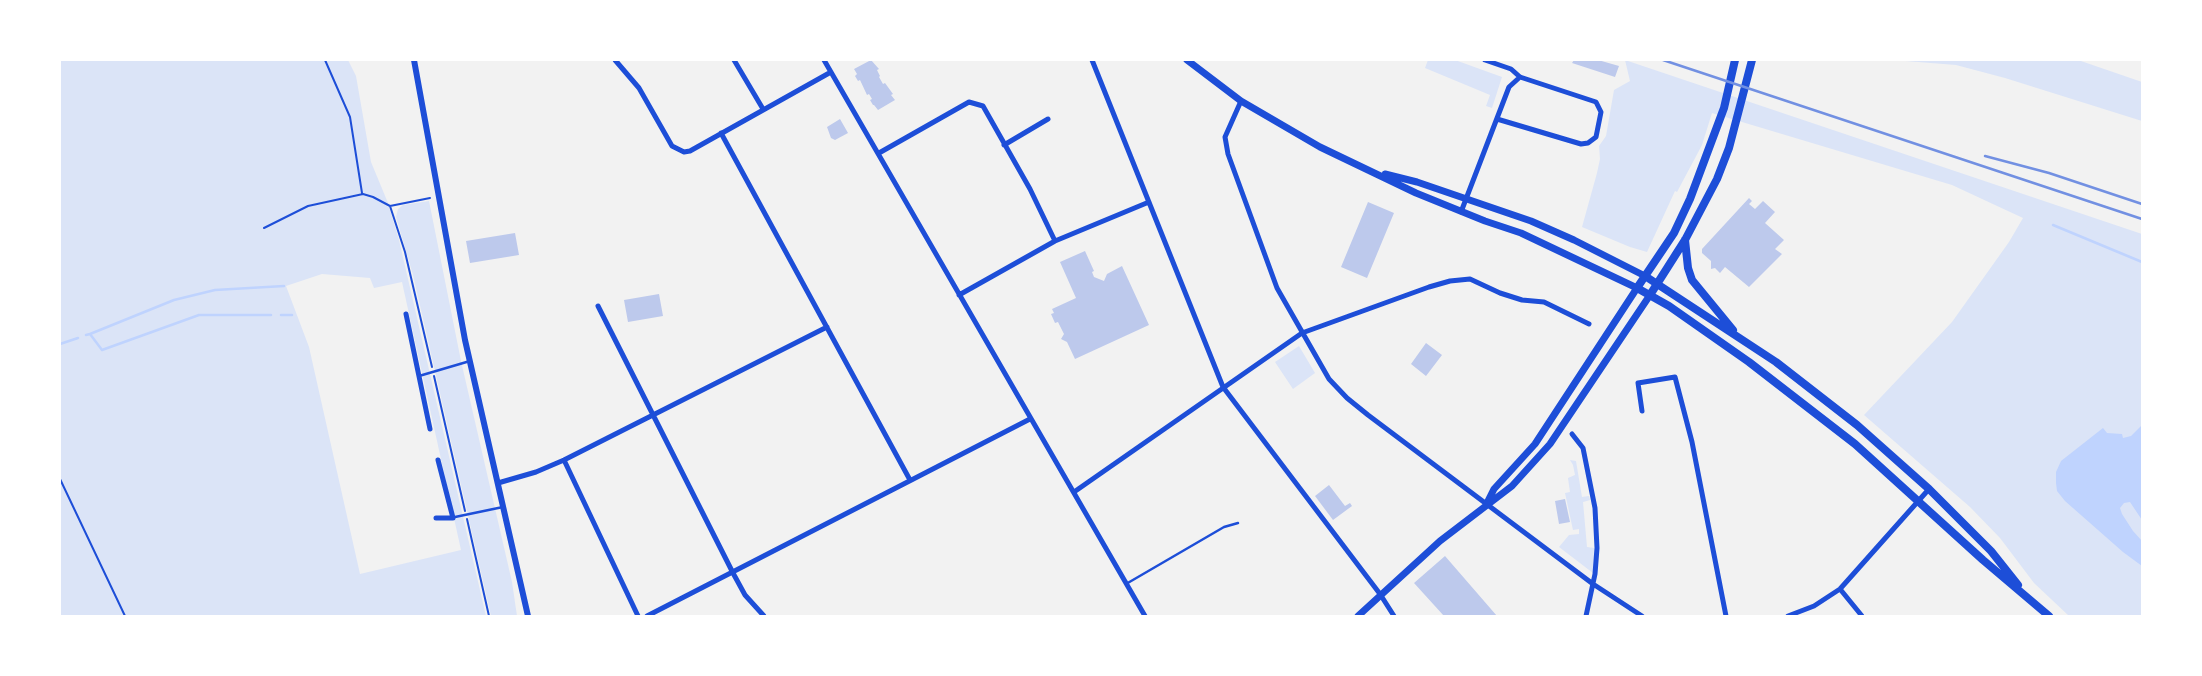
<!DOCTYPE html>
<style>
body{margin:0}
#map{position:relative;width:2202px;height:676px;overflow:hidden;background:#f2f2f2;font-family:"Fira Sans",sans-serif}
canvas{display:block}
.frame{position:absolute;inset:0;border:61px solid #fff;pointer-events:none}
</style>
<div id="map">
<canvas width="2202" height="676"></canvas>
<div class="frame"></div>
</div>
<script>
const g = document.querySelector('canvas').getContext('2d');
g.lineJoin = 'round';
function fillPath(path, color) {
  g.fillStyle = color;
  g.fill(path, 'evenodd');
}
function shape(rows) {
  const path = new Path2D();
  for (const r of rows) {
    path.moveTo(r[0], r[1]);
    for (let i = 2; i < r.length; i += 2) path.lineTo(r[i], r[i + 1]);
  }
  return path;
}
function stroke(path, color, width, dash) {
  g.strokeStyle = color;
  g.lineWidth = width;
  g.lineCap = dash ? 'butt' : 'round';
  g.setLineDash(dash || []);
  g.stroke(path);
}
const green = shape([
 [60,60,348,60,356,76,371,162,388,203,399,240,486,616,60,616],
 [322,274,370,278,374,288,402,282,461,550,360,574,309,347,286,286],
 [1428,60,1455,60,1502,77,1492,108,1486,106,1490,95,1425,68],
 [1625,60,2142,234,2142,616,2069,616,2034,583,2000,538,1970,507,1864,415,1952,322,2009,242,2023,218,1952,185,1712,113,1702,145,1677,192,1675,191,1647,252,1630,247,1582,227,1597,173,1600,159,1599,146,1606,136,1614,90,1630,81],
 [1893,60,2078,60,2142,82,2142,121,2005,78,1956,65],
 [429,201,461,361,512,582,517,616,491,616,413,275,396,217,398,209,403,205],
 [1299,346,1315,373,1293,389,1275,362],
 [1570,460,1576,461,1582,497,1589,496,1590,500,1583,502,1587,547,1594,548,1593,573,1559,547,1569,535,1579,534,1579,529,1573,530,1565,493,1570,492,1568,478,1575,475,1573,465]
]);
const water = shape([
 [2142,425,2142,520,2130,502,2124,503,2120,508,2122,514,2133,531,2142,541,2142,566,2123,552,2065,501,2057,491,2056,483,2056,472,2061,461,2103,428,2107,433,2122,434,2123,438,2131,436]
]);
const stream = shape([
 [2053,225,2142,262],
 [281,315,292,315],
 [90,334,174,300,215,290,284,286],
 [86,335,90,334,102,350,199,315,271,315],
 [60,344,78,338]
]);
const building = shape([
 [871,60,879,69,877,70,880,76,879,77,883,84,885,83,893,94,891,95,895,100,878,110,874,105,873,105,870,100,872,99,869,94,867,95,860,80,858,81,855,76,857,74,854,69],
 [1574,60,1598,60,1619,66,1615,77,1572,63],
 [840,119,848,133,835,140,831,138,827,127],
 [1749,198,1752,201,1749,204,1755,209,1763,201,1775,212,1765,223,1784,240,1775,249,1782,254,1749,287,1725,267,1720,273,1715,268,1711,269,1711,261,1702,253,1702,249],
 [1368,202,1394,213,1367,278,1341,267],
 [515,233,519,255,470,263,466,241],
 [1085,251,1094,271,1092,272,1094,277,1104,281,1107,274,1122,266,1149,325,1075,359,1067,342,1061,339,1064,334,1058,322,1055,323,1051,314,1054,313,1052,309,1076,298,1060,262],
 [659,294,663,316,628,322,624,300],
 [1426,343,1442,355,1426,376,1411,364],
 [1329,485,1345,506,1350,503,1352,506,1333,520,1315,496],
 [1565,499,1570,522,1559,524,1555,501],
 [1445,556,1497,616,1444,616,1414,583]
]);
const path = shape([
 [325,60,350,117,362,193],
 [390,206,405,252,432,367],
 [264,228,308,206,363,194,373,197,390,206,430,198],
 [434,376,465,511],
 [60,479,125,616],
 [467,519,489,616]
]);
const service = shape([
 [419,376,470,361],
 [455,517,503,507],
 [1126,584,1224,527,1238,523]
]);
const minor = shape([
 [615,60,639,88,672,146,684,152,690,151,831,72],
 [734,60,763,109],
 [824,60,1145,616],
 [1092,60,1223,387,1380,594,1394,616],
 [1485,60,1511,69,1520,77,1596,102,1601,112,1596,137,1588,143,1581,144,1497,119],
 [1241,101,1225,137,1228,154,1277,288,1329,379,1347,398,1368,415,1593,584,1642,616],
 [721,133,910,480],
 [1004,145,1048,119],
 [879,153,969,102,983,106,1030,189,1055,241],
 [1461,212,1509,87,1520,77],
 [959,295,1055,241,1149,202],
 [598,306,733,573,745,595,764,616],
 [406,314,430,429],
 [1642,411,1638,383,1675,377,1692,442,1726,616],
 [1572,434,1583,448,1595,508,1597,548,1595,574,1586,616],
 [564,460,638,616],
 [498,483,536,472,564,460,827,327],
 [1074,492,1302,333,1429,287,1450,281,1470,279,1500,293,1522,300,1544,302,1589,324],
 [436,518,453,518,438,460],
 [1840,589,1862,616],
 [647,616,1030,419],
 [1788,616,1814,606,1840,589,1929,489]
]);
const tertiary = shape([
 [414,60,465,340,528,616]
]);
const secondary = shape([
 [1187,60,1241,101,1320,147,1416,193,1485,221,1521,233,1637,288,1535,444,1494,489,1487,503],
 [1385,174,1417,182,1531,221,1574,240,1645,276],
 [1358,616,1440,541,1512,486,1550,444,1650,295]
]);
const primary = shape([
 [1735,60,1724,108,1690,199,1674,233,1637,288,1669,306,1749,362,1855,444,1983,560,2049,616],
 [1685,240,1688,268,1692,280,1733,330],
 [1645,276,1776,362,1857,425,1929,489,1991,551,2018,585],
 [1650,295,1685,240,1717,179,1729,148,1752,60]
]);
const rail = shape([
 [1663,60,2142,219],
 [1985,156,2049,173,2142,204]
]);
fillPath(green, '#dbe4f7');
fillPath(water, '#bfd3fe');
stroke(stream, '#bfd3fe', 2.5);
fillPath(building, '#bdc9ec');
stroke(path, '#1d4ed8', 2);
stroke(service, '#1d4ed8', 2.5);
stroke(minor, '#1d4ed8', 5);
stroke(tertiary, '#1d4ed8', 6);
stroke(secondary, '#1d4ed8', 7);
stroke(primary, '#1d4ed8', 8);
stroke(rail, '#7290e2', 2.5);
</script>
